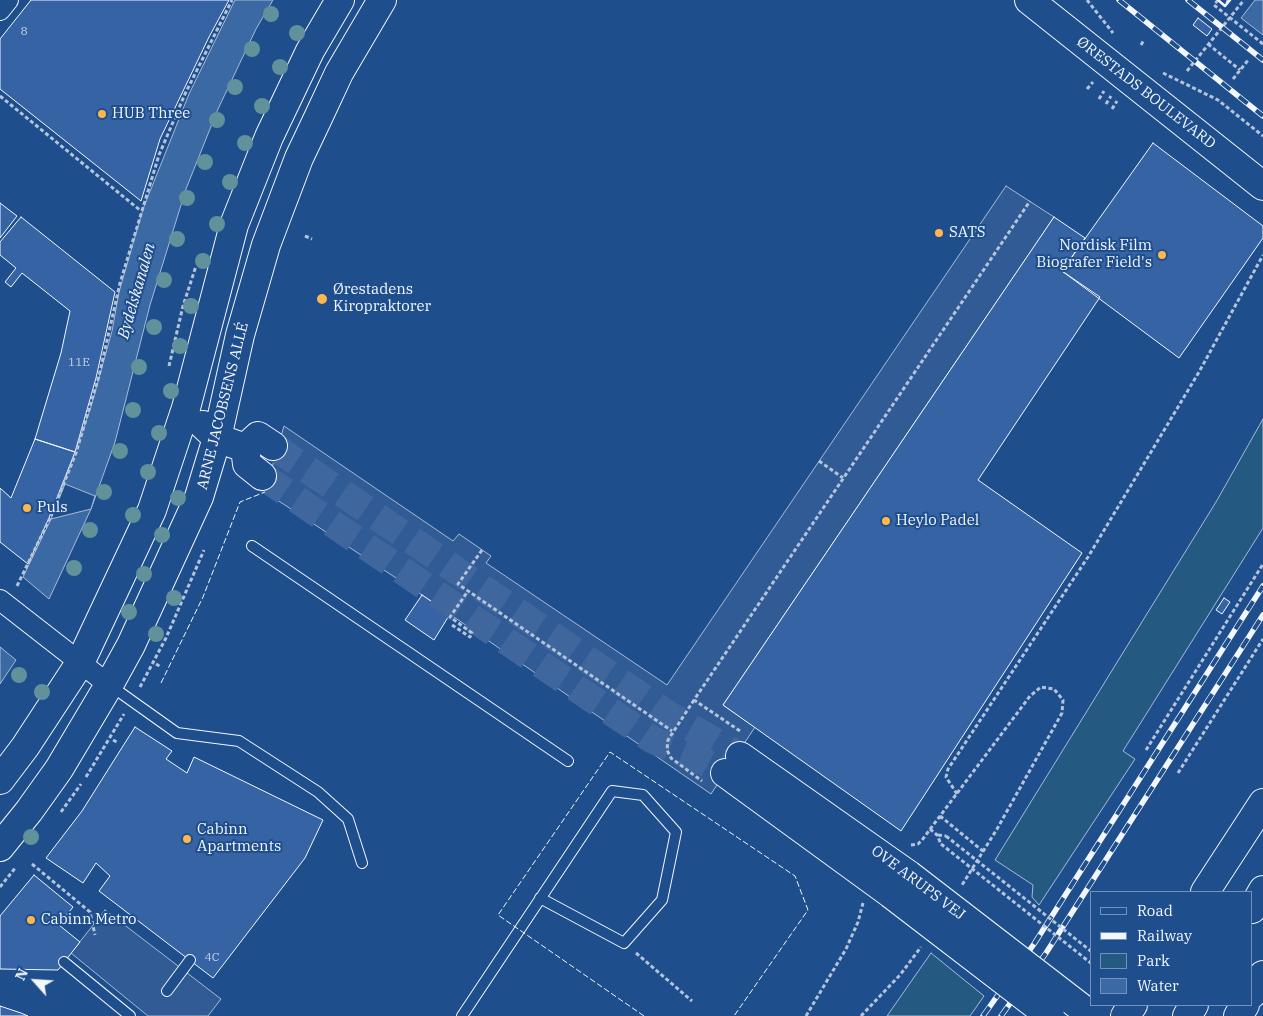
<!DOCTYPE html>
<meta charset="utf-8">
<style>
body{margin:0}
#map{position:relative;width:1263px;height:1016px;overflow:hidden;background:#1f4e8c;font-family:"IBM Plex Serif",serif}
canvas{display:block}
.legend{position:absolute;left:1090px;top:891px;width:162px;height:115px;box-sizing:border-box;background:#1f4e8c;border:1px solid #7391ba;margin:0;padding:6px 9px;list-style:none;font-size:15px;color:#f2f6ff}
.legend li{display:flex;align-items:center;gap:10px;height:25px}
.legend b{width:25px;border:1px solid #7391ba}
.north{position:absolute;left:10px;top:956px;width:50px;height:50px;-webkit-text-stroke:4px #1f4e8c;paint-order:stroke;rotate:296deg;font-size:14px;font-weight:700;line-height:20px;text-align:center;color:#f2f6ff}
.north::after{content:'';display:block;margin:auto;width:18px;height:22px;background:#f2f6ff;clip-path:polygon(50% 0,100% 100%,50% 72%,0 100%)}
</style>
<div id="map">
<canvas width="1263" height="1016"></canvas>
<ul class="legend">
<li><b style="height:6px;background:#1f4e8c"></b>Road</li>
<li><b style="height:6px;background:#f2f6ff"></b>Railway</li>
<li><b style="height:14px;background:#245a82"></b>Park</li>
<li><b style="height:14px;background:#3b69a3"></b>Water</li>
</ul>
<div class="north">N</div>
</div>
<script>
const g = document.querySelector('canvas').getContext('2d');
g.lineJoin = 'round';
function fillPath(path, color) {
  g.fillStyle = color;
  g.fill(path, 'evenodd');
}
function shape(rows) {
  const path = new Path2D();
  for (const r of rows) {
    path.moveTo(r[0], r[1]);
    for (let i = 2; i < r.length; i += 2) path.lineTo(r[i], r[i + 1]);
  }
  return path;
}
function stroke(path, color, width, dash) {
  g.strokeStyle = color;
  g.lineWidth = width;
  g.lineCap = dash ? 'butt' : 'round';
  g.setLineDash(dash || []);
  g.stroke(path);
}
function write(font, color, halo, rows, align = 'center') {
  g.font = font + ' "IBM Plex Serif",serif';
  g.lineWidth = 4;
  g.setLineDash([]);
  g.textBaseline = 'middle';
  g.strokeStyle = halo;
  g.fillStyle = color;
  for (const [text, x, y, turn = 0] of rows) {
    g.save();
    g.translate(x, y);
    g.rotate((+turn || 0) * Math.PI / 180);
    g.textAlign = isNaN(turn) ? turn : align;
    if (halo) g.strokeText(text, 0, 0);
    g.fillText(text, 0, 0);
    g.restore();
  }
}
const green = shape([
 [1263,419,1263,528,1123,751,1135,759,1039,905,1032,897,1033,885,995,860,1216,502,1263,419],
 [931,953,984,996,970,1016,887,1016,931,953]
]);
const parking = shape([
 [1006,186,1054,217,723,705,755,727,711,794,422,595,265,492,284,426,453,541,459,534,491,556,486,563,667,685,1006,186],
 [105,910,221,999,208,1016,148,1016,71,953,105,910]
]);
const water = shape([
 [235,0,273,0,256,29,218,109,186,189,150,305,115,442,91,509,49,599,23,577,51,519,90,410,112,331,119,292,143,209,189,94,235,0],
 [1255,0,1263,0,1263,35,1241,18,1255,0],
 [0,647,16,660,0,684,0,647]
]);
const pier = shape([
 [65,484,95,496,91,509,51,519,65,484]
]);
const building = shape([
 [31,0,229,0,209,37,160,139,141,201,0,89,0,39,31,0],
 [1198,18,1212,29,1207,36,1193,25,1198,18],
 [1153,143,1263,226,1263,238,1179,358,1062,271,1153,143],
 [0,203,17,216,0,238,0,203],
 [21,217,115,292,96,378,75,452,35,439,61,353,70,311,22,273,11,287,5,282,16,268,0,255,0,242,21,217],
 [1054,217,1085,238,1062,271,1100,297,978,480,1082,553,901,831,723,705,1054,217],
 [35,439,75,452,49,518,28,564,0,542,0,488,11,498,35,439],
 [422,595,450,614,434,640,405,620,422,595],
 [1224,598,1230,602,1222,614,1216,610,1224,598],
 [135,727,172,751,166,759,187,773,194,757,323,820,305,858,213,978,99,891,110,876,96,863,83,883,46,858,82,811,135,727],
 [34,875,73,907,59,925,80,942,58,970,0,969,0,916,34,875],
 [0,1006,21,1013,28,1016,0,1016,0,1006]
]);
const secondaryTunnel = shape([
 [273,446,669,715,740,756],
 [262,476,653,740,697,758,725,773]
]);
const path = shape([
 [1087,0,1113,33],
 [1218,0,1214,5,1263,44],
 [1227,3,1228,0],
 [1208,44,1240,70],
 [1141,45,1144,40],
 [1187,71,1244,0],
 [1163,73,1218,100,1263,136],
 [1233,79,1249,59],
 [1087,89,1093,82],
 [0,96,141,211],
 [1099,99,1104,91],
 [1106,104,1111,96],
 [1112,109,1117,101],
 [305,236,312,239],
 [169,366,183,306,196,266],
 [819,461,843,478],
 [482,550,458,584,672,731],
 [17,586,50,518,76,453,99,376,120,283,159,155,185,94,232,0],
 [452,625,470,637,472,633,450,617,468,591],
 [156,664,161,667],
 [140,687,166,638,204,550],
 [694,700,668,740,667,750,671,758,702,781],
 [740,731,694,700,1030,201],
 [113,740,117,742],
 [1146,750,1263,564],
 [1178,773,1263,639],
 [86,777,124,714],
 [957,794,946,777,948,769,1088,557,1199,372,1263,255],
 [61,812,81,784],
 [940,816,984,852],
 [930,829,937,835,941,844],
 [938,835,946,836],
 [911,845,918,844,922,840,1030,696,1041,687,1054,689,1063,700,1062,713,997,829,962,885],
 [32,864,90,912,95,935],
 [0,887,16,867],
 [636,953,692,1001],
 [806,1016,846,949,858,922,863,903],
 [861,1016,900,975,921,947]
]);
const lane = shape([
 [252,546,568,761],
 [111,686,177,733,239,741,318,792,348,819,362,863],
 [64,962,130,1016],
 [167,991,190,960],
 [462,1016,612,791,643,795,676,832,662,900,624,943,540,898]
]);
const street = shape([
 [0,10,8,0],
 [0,600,109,685]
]);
const secondary = shape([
 [1029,0,1263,186],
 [203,425,217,438,245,448],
 [245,448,247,464,262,476],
 [245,448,258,436,273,446],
 [740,756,909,875],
 [725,773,891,894],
 [0,780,25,747,80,663,152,510,186,408,234,225,269,137,310,51,340,0],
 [0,847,29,811,59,769,109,685,131,645,199,497,217,438,240,335,266,245,299,158,318,118,339,73,382,0]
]);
const highway = shape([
 [1205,892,1263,803],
 [1252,909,1263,890],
 [1252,994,1263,975],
 [1125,1016,1133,1005],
 [1187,1016,1194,1005],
 [1238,1016,1245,1005]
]);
const rail = shape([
 [1119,0,1263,116],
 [1188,0,1263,60],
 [983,1016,1034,944,1263,586],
 [1001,1016,1046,953,1263,615]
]);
const pathBridge = shape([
 [946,836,1092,952],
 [941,844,1092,964]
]);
const secondaryBridge = shape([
 [909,875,1092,1016],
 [891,894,1050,1016]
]);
const fence = shape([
 [161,683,203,597,240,502,265,492],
 [644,1016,498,915,610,752,795,876,808,910,734,1016]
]);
const wall = shape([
 [1218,0,1225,6,1230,0]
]);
const trees = [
 [271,14],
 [297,33],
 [252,49],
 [280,67],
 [235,87],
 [262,106],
 [217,120],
 [245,143],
 [205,162],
 [230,182],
 [187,198],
 [217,224],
 [177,239],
 [203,261],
 [164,280],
 [191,306],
 [154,327],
 [180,346],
 [139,367],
 [171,391],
 [133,410],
 [159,433],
 [120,451],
 [148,472],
 [104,492],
 [178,498],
 [133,515],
 [90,530],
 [162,535],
 [74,568],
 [144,574],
 [174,598],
 [129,612],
 [156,634],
 [19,675],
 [42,692],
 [31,837]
];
const markers = [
 [102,114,5,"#ffb74d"],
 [939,233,5,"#ffb74d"],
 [1162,255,5,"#ffb74d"],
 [322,299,6,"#ffb74d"],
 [27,508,5,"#ffb74d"],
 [886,521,5,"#ffb74d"],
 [187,839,5,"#ffb74d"],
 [31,920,5,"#ffb74d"]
];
const numberNames = [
 ["8",24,32],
 ["11E",79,363],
 ["4C",212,958]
];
const streetNames = [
 ["ØRESTADS BOULEVARD",1146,93,38],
 ["ARNE JACOBSENS ALLÉ",223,406,-76],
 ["OVE ARUPS VEJ",918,883,37]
];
const poiNames = [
 ["HUB Three",112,114],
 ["SATS",949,233],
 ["Nordisk Film",1152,246,"right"],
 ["Biografer Field's",1152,263,"right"],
 ["Ørestadens",333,290],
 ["Kiropraktorer",333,307],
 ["Puls",37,508],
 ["Heylo Padel",896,521],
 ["Cabinn",197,830],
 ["Apartments",197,847],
 ["Cabinn Metro",41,920]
];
const waterNames = [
 ["Bydelskanalen",137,291,-74]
];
fillPath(green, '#245a82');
stroke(green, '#a8bbd7', 1);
fillPath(parking, '#305b95');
stroke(parking, '#a8bbd7', 1);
fillPath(water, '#3b69a3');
stroke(water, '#a8bbd7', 1);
fillPath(pier, '#1f4e8c');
stroke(pier, '#a8bbd7', 1);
fillPath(building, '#3563a3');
stroke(building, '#f2f6ff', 1);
stroke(secondaryTunnel, '#3f679d', 28, [28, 14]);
stroke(lane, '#f2f6ff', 12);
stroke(street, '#f2f6ff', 22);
stroke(secondary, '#f2f6ff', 30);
stroke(highway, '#f2f6ff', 30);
stroke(path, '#b3c4dc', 3, [4, 2.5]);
stroke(lane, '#1f4e8c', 10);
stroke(street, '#1f4e8c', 20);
stroke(secondary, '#1f4e8c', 28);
stroke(highway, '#1f4e8c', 28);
stroke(rail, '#f2f6ff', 5.5);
stroke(rail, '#1f4e8c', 4, [11]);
stroke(secondaryBridge, '#f2f6ff', 30, []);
stroke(pathBridge, '#b3c4dc', 3, [4, 2.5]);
stroke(secondaryBridge, '#1f4e8c', 28);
stroke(fence, '#f2f6ff', 1, [6, 2.5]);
stroke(wall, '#f2f6ff', 2.5);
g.fillStyle = '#61919a';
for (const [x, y] of trees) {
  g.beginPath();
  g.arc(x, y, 8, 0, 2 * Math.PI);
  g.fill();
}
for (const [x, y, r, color] of markers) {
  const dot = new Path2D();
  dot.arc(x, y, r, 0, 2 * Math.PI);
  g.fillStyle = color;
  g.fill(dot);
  stroke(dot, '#1f4e8c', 2);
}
write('12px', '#c3d1e8', null, numberNames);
write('15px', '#f2f6ff', '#1f4e8c', streetNames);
write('15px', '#f2f6ff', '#1f4e8c', poiNames, 'left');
write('italic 16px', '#f2f6ff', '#1f4e8c', waterNames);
</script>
